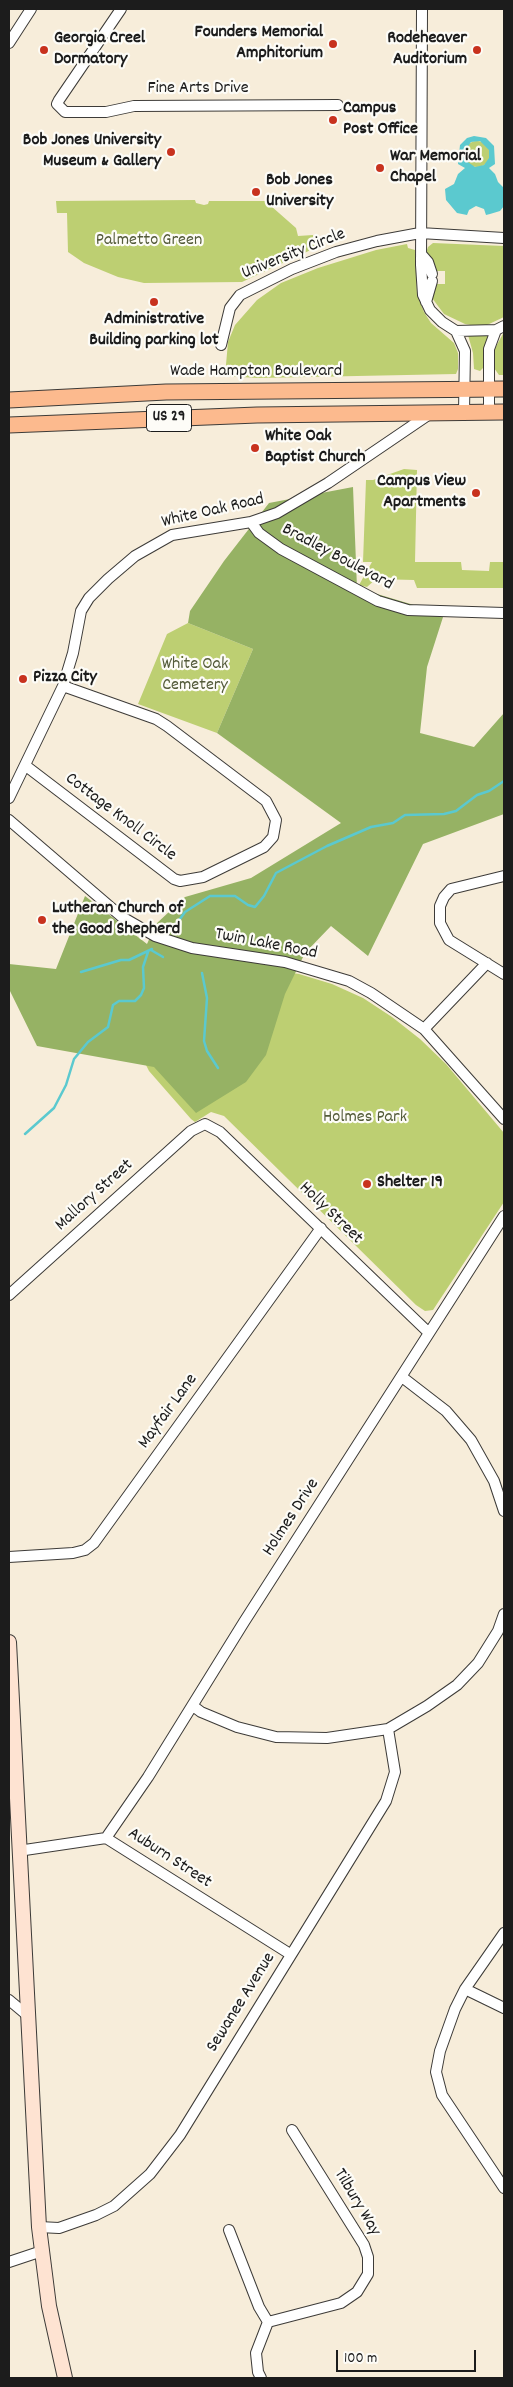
<!DOCTYPE html>
<style>
body{margin:0}
#map{position:relative;width:513px;height:2387px;overflow:hidden;background:#f7edda;font-family:Dekko,sans-serif}
canvas{display:block}
.frame{position:absolute;inset:0;border:10px solid #1c1c1c;pointer-events:none}
.scale{position:absolute;left:336px;top:2350px;width:140px;height:22px;box-sizing:border-box;border:2px solid #1c1c1c;border-top:0;padding-left:6px;font-size:15px;line-height:18px;white-space:nowrap;color:#1c1c1c;-webkit-text-stroke:4px #fdfcf7;paint-order:stroke}
</style>
<div id="map">
<canvas width="513" height="2387"></canvas>
<div class="frame"></div>
<div class="scale">100 m</div>
</div>
<script>
const g = document.querySelector('canvas').getContext('2d');
g.lineJoin = 'round';
function fillPath(path, color) {
  g.fillStyle = color;
  g.fill(path, 'evenodd');
}
function shape(rows) {
  const path = new Path2D();
  for (const r of rows) {
    if (r.length === 3) {
      path.moveTo(r[0] + r[2], r[1]);
      path.arc(r[0], r[1], r[2], 0, 2 * Math.PI);
      continue;
    }
    path.moveTo(r[0], r[1]);
    for (let i = 2; i < r.length; i += 2) path.lineTo(r[i], r[i + 1]);
  }
  return path;
}
function stroke(path, color, width, dash) {
  g.strokeStyle = color;
  g.lineWidth = width;
  g.lineCap = dash ? 'butt' : 'round';
  g.setLineDash(dash || []);
  g.stroke(path);
}
function write(font, color, halo, rows, align = 'center') {
  g.font = font + ' Dekko,sans-serif';
  g.lineWidth = 4.5;
  g.setLineDash([]);
  g.textBaseline = 'middle';
  g.strokeStyle = halo;
  g.fillStyle = color;
  for (const [text, x, y, turn = 0] of rows) {
    g.save();
    g.translate(x, y);
    g.rotate((+turn || 0) * Math.PI / 180);
    g.textAlign = isNaN(turn) ? turn : align;
    if (halo) g.strokeText(text, 0, 0);
    g.fillText(text, 0, 0);
    g.restore();
  }
}
const green = shape([
 [477,154,13],
 [195,200,196,203,204,205,208,204,209,201,271,201,271,206,296,228,298,236,313,235,313,239,317,240,315,248,242,282,144,283,118,277,84,263,68,252,67,213,57,213,56,201],
 [433,243,504,246,504,317,487,325,476,326,465,324,444,314,432,298,435,284,445,284,445,271,434,271,426,253,428,247],
 [407,244,408,248,415,250,417,294,424,312,431,323,454,343,458,353,458,369,456,374,258,378,225,376,228,342,235,325,257,300,281,283,318,268,376,250],
 [504,332,504,375,499,375,494,368,494,350],
 [468,335,488,335,483,353,483,368,480,371,474,369,473,353],
 [404,469,417,470,415,562,461,562,462,570,489,571,490,562,504,562,504,588,417,588,414,580,376,579,367,587,359,585,372,562,363,562,366,480,373,480],
 [188,623,253,649,217,733,138,704,167,634],
 [267,969,299,974,332,984,363,998,392,1017,420,1039,446,1064,504,1133,504,1202,433,1310,425,1311,416,1305,224,1116,211,1112,195,1122,191,1119,149,1071,126,1025]
]);
const forest = shape([
 [353,487,357,588,444,614,427,667,420,733,474,747,504,713,504,814,423,844,368,956,331,926,305,953,285,994,266,1055,246,1082,196,1113,154,1067,37,1046,9,989,9,964,56,969,85,896,147,944,156,924,185,897,251,878,341,823,217,733,253,649,188,623,190,611,224,561,269,503]
]);
const water = shape([
 [474,136,486,138,494,146,495,164,489,168,495,174,498,182,504,188,504,206,500,211,490,214,486,215,484,209,476,206,469,210,467,215,457,213,446,200,445,189,454,184,458,174,465,168,458,164,460,145,467,138],
 [480,141,489,150,489,158,484,165,475,167,465,160,464,152,471,142]
]);
const stream = shape([
 [175,926,185,912,210,896,235,896,248,905,255,907,264,896,276,873,327,846,371,827,393,823,405,815,444,814,456,811,477,795,489,791,504,781],
 [151,950,163,957],
 [81,972,121,960,129,960,152,949],
 [202,973,207,998,204,1041,207,1051,218,1068],
 [25,1134,54,1108,66,1085,74,1059,88,1042,108,1027,113,1005,119,1001,135,1001,141,995,144,988,143,967,148,952]
]);
const street = shape([
 [121,9,59,100,57,104,65,112,106,112,134,106,338,105],
 [422,9,421,265,423,295,430,310,442,322,456,331,496,330,504,326],
 [9,43,31,9],
 [421,254,428,262,432,274],
 [426,302,432,281],
 [456,331,465,351,464,412],
 [221,345,230,308,240,295,292,269,336,252,377,241,420,233,504,238],
 [489,412,489,349,496,330],
 [251,522,259,533,281,549,378,601,408,610,504,613],
 [26,766,174,879,180,881,203,877,264,847,273,837,276,820,266,801,167,726,156,719,63,686],
 [9,798,63,686,73,653,81,611,89,598,108,579,135,556,172,535,251,522,277,513,328,483,431,413],
 [9,820,122,917,155,936,192,948,285,962,349,981,371,993,424,1029,504,1119],
 [504,876,451,889,444,897,440,906,440,923,449,940,504,974],
 [424,1029,487,963],
 [9,1295,191,1131,205,1124,220,1132,429,1333],
 [402,1377,446,1411,471,1440,494,1481,504,1511],
 [9,1557,73,1553,85,1550,94,1543,321,1228],
 [193,1706,201,1712,237,1727,276,1737,327,1738,388,1729,427,1706,457,1685,478,1663,498,1631,504,1614],
 [106,1838,148,1777,244,1622,504,1216],
 [18,1851,106,1838,290,1954],
 [504,1933,465,1989,455,2009,440,2051,436,2072,442,2095,504,2188],
 [465,1989,504,2008],
 [9,2000,27,2015],
 [39,2227,59,2228,96,2215,114,2206,150,2174,180,2135,386,1801,395,1772,388,1729],
 [229,2230,259,2307,268,2322],
 [9,2262,42,2251],
 [261,2378,258,2372,256,2353,268,2322,341,2303,357,2292,368,2274,368,2257,364,2245,292,2130]
]);
const secondary = shape([
 [9,1642,39,2227,49,2306,65,2378]
]);
const primary = shape([
 [9,400,166,392,504,389],
 [9,425,257,415,504,412]
]);
const markers = [
 [333,44,5,"#c8321e"],
 [44,50,5,"#c8321e"],
 [477,50,5,"#c8321e"],
 [333,120,5,"#c8321e"],
 [171,152,5,"#c8321e"],
 [380,168,5,"#c8321e"],
 [256,192,5,"#c8321e"],
 [154,302,5,"#c8321e"],
 [255,448,5,"#c8321e"],
 [476,493,5,"#c8321e"],
 [23,679,5,"#c8321e"],
 [42,920,5,"#c8321e"],
 [367,1184,5,"#c8321e"]
];
const shields = [
 [169,418,45]
];
const shieldNames = [
 ["US 29",169,418]
];
const poiNames = [
 ["Founders Memorial",323,34,"right"],
 ["Amphitorium",323,55,"right"],
 ["Georgia Creel",54,40],
 ["Dormatory",54,61],
 ["Rodeheaver",467,40,"right"],
 ["Auditorium",467,61,"right"],
 ["Campus",343,110],
 ["Post Office",343,131],
 ["Bob Jones University",161,142,"right"],
 ["Museum & Gallery",161,163,"right"],
 ["War Memorial",390,158],
 ["Chapel",390,179],
 ["Bob Jones",266,182],
 ["University",266,203],
 ["Administrative",154,321,"center"],
 ["Building parking lot",154,342,"center"],
 ["White Oak",265,438],
 ["Baptist Church",265,459],
 ["Campus View",466,483,"right"],
 ["Apartments",466,504,"right"],
 ["Pizza City",33,679],
 ["Lutheran Church of",52,910],
 ["the Good Shepherd",52,931],
 ["Shelter 19",377,1184]
];
const streetNames = [
 ["Fine Arts Drive",198,90],
 ["University Circle",294,255,-22],
 ["Wade Hampton Boulevard",256,373],
 ["White Oak Road",213,512,-13],
 ["Bradley Boulevard",337,558,28],
 ["Cottage Knoll Circle",120,818,37],
 ["Twin Lake Road",266,945,11],
 ["Mallory Street",95,1196,-42],
 ["Holly Street",330,1214,44],
 ["Mayfair Lane",169,1412,-54],
 ["Holmes Drive",292,1518,-57],
 ["Auburn Street",169,1859,33],
 ["Sewanee Avenue",242,2003,-58],
 ["Tilbury Way",356,2203,59]
];
const parkNames = [
 ["Palmetto Green",149,242],
 ["White Oak",195,666],
 ["Cemetery",195,687],
 ["Holmes Park",365,1119]
];
fillPath(green, '#bdcf72');
fillPath(forest, '#96b264');
fillPath(water, '#5bc9cf');
stroke(stream, '#5bc9cf', 2.5);
stroke(street, '#3d3b38', 12);
stroke(secondary, '#3d3b38', 16);
stroke(primary, '#3d3b38', 17);
stroke(street, '#fff', 10);
stroke(secondary, '#fee3d2', 14);
stroke(primary, '#fcba8e', 15);
for (const [x, y, r, color] of markers) {
  const dot = new Path2D();
  dot.arc(x, y, r, 0, 2 * Math.PI);
  g.fillStyle = color;
  g.fill(dot);
  stroke(dot, '#fdfcf7', 2);
}
for (const [x, y, w] of shields) {
  const box = new Path2D();
  box.roundRect(x - w / 2, y - 13.5, w, 27, 4);
  g.fillStyle = '#fdfcf7';
  g.fill(box);
  stroke(box, '#1c1c1c', 1);
}
write('bold 16px', '#1c1c1c', null, shieldNames);
write('bold 18px', '#1c1c1c', '#fdfcf7', poiNames, 'left');
write('18px', '#1c1c1c', '#fdfcf7', streetNames);
write('18px', '#545b3a', '#fdfcf7', parkNames);
</script>
